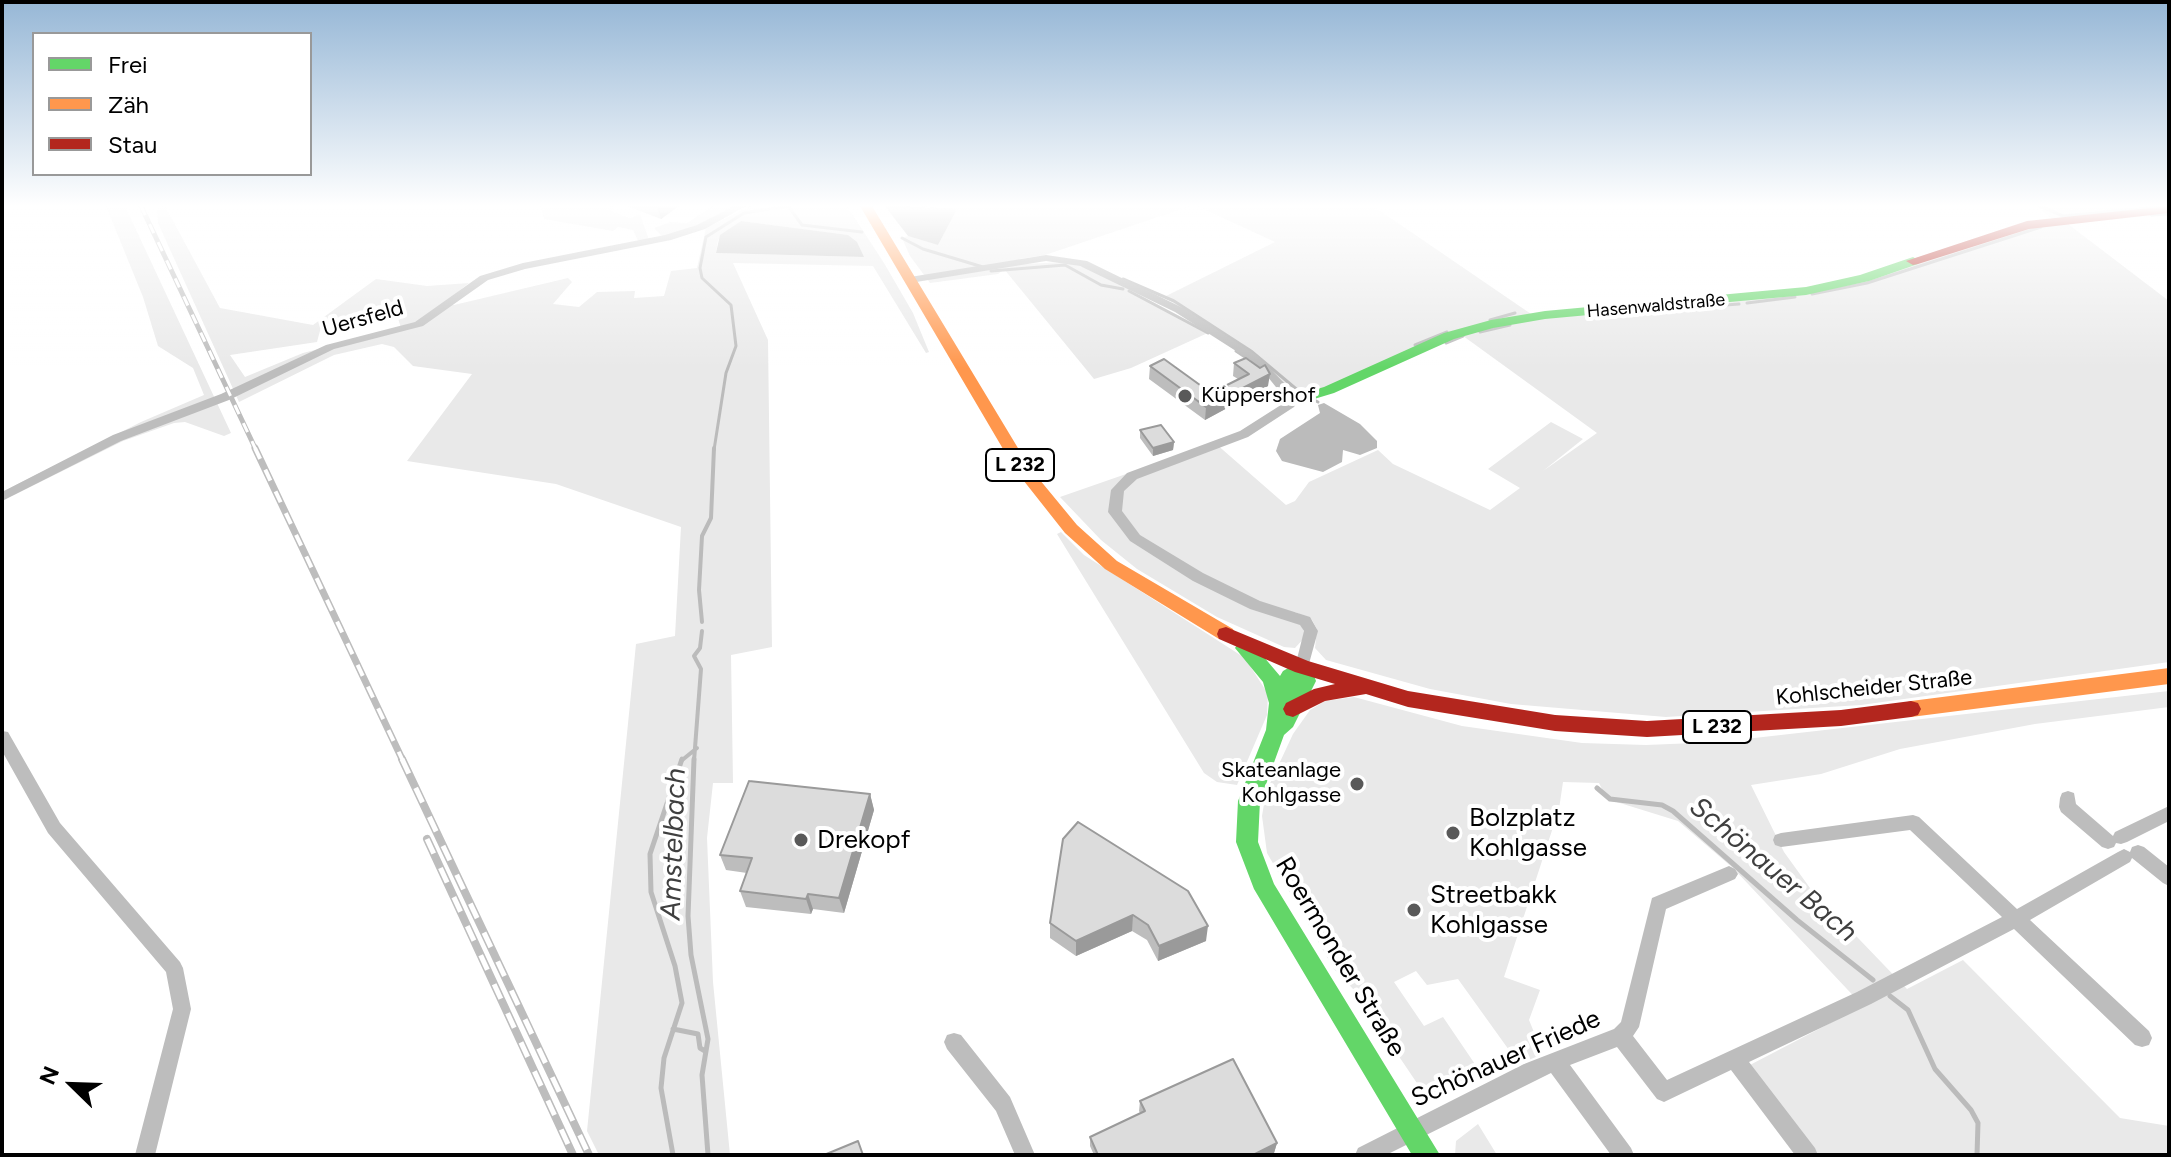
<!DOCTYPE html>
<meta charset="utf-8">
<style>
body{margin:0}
#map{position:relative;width:2171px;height:1157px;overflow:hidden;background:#fff;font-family:Figtree,sans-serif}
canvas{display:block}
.frame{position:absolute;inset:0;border:4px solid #000;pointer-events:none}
.legend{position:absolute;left:32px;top:32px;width:280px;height:144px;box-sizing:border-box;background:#fff;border:2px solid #999;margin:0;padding:10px 14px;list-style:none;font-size:24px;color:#000}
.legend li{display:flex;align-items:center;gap:16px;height:40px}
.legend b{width:40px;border:2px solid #999}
.north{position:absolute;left:32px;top:1045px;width:80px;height:80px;-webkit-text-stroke:6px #fff;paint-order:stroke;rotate:293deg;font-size:22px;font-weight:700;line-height:32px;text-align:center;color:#000}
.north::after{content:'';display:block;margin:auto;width:28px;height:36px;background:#000;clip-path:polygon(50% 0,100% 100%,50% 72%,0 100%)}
</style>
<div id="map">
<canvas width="2171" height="1157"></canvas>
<div class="frame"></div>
<ul class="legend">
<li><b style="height:10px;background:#63d668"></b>Frei</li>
<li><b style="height:10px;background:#ff974d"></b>Zäh</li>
<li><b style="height:10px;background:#b3261e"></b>Stau</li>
</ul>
<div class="north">N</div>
</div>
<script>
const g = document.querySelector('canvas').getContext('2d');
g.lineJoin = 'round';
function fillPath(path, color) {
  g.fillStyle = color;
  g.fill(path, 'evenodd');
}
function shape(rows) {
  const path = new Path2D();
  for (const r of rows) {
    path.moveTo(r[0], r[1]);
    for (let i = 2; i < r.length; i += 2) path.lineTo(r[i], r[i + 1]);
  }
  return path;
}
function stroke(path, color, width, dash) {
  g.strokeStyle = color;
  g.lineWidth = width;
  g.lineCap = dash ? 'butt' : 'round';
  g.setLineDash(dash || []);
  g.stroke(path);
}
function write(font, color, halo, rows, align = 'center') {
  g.font = font + ' Figtree,sans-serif';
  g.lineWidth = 8;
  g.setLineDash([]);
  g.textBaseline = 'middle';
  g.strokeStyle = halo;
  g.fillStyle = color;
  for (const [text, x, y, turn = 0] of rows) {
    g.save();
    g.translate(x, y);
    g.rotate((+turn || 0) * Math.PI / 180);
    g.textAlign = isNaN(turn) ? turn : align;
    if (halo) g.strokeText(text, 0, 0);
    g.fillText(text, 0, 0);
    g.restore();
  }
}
const green = shape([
 [106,206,125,206,231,433,224,436,185,422,174,423,123,441,2,501,2,492,141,422,204,395,193,368,158,346,143,297],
 [165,206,220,308,313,325,376,279,427,286,469,283,445,302,454,305,568,278,572,282,553,304,579,307,597,292,635,291,634,298,664,296,671,271,697,268,706,228,751,206,847,206,884,263,913,313,929,352,926,353,873,266,733,263,768,340,772,647,731,655,733,783,713,783,707,838,713,982,730,1155,599,1155,587,1131,636,644,675,636,681,527,556,484,407,461,472,374,413,366,394,347,382,344,334,355,239,402,158,223,157,208],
 [741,221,845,235,863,257,716,253,718,240],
 [396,312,401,328,303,353,245,377,230,355,317,342,321,327],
 [540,206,610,206,615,207,610,211,630,218,640,214,649,240,639,243,633,230,618,227,613,231,544,219],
 [713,206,734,206,696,226,663,237,654,228,670,222,687,223],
 [920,206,1191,206,1045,255,1019,259,1024,264,1064,262,1090,269,1210,332,1131,368,1094,379,1004,269,998,274,930,283,910,256,902,238,908,236,938,245,956,211],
 [1197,206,1373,206,1534,316,1832,285,1972,240,2054,221,2037,206,2169,206,2169,214,2064,221,2169,301,2169,662,1861,705,1666,717,1511,704,1430,689,1326,660,1315,648,1317,629,1312,620,1295,612,1306,636,1295,648,1284,647,1217,617,1137,569,1101,540,1060,497,1215,443,1286,505,1295,501,1309,482,1378,450,1393,464,1490,510,1520,488,1488,469,1551,422,1583,439,1543,471,1597,433,1459,333,1301,400,1259,358,1164,297,1275,242],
 [1061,532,1084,555,1245,658,1268,694,1267,715,1237,785,1217,782,1204,773,1057,534],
 [2169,691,2169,707,2035,724,1900,749,1821,774,1751,785,1784,852,1810,888,1907,989,1963,960,2120,1118,2169,1126,2169,1155,1819,1155,1748,1066,1863,1006,1733,868,1678,821,1607,799,1599,783,1563,782,1559,809,1504,977,1540,990,1529,1020,1543,1054,1519,1064,1458,979,1427,985,1416,971,1394,982,1424,1026,1443,1017,1481,1073,1449,1091,1423,1092,1354,990,1334,969,1267,853,1262,816,1266,792,1293,734,1310,710,1325,701,1354,697,1462,726,1582,743,1646,745,1719,742],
 [1478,1124,1497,1155,1455,1155,1456,1141]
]);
const water = shape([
 [885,206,951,208,956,211,938,245,908,236],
 [741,221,848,235,857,242,864,257,716,253,720,235],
 [1324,403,1360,424,1377,441,1377,448,1360,455,1343,450,1342,462,1323,472,1282,461,1276,451,1280,439,1320,413,1318,405]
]);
const streamFar2 = shape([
 [788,206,802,225,862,232],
 [2040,206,2063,216,2169,206],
 [2151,215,2169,214],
 [902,238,923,249,983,267],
 [991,271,1065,265,1101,285,1123,289],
 [1123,279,1174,301,1251,351,1301,393],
 [1129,291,1208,333],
 [1812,294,1867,283,2041,227],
 [1747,303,1795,297],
 [1646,311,1739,304],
 [1490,320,1515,313],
 [1480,332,1510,325],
 [1446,343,1463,336],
 [1415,345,1447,332],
 [1236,351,1245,357],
 [1314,400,1318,402],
 [714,450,726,373,736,346,731,305,702,278,700,268,706,237,744,213,788,206]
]);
const streamFar1 = shape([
 [702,622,699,590,702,536,711,518,714,448],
 [681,761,697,748],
 [694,761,701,669,694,656,700,648,702,631]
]);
const stream = shape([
 [694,759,688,916,691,955,708,1039,702,1075,708,1155],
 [1597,788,1610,799,1662,805,1673,811,1797,920,1873,980],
 [1890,996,1908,1010,1935,1069,1971,1110,1978,1123,1977,1155],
 [673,1029,698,1034,700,1048,705,1051],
 [673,1155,661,1088,664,1058,682,1003,675,966,651,892,650,854,682,759]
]);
const street = shape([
 [734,206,746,206,705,229,671,240,525,269,488,280,423,326,334,349,229,400,121,441,2,501,2,492,113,435,221,394,326,345,415,322,480,276,523,263,665,235,697,225,734,206],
 [1046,255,1087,261,1183,308,1258,356,1292,391,1296,404,1294,407,1248,437,1137,479,1124,491,1122,511,1140,535,1203,573,1260,601,1310,617,1318,631,1307,671,1297,671,1295,667,1304,631,1300,625,1250,609,1193,581,1130,541,1108,512,1111,490,1127,473,1240,431,1284,403,1280,392,1267,376,1250,360,1175,312,1080,266,1046,261,910,283,905,280,910,277,1046,255],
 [2,731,8,732,60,823,180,962,183,968,191,1009,155,1155,135,1155,173,1009,166,972,48,833,2,751,2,731],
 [2068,791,2074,793,2076,804,2113,836,2115,832,2169,806,2169,821,2127,842,2121,844,2116,843,2114,847,2108,849,2102,847,2061,812,2059,807,2060,798,2062,793,2068,791],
 [1913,815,1919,817,2017,909,2118,852,2124,849,2130,852,2132,847,2138,845,2144,847,2169,867,2169,886,2163,883,2132,858,2130,862,2030,920,2149,1031,2152,1038,2149,1045,2142,1047,2135,1045,2014,929,1871,1004,1749,1062,1815,1148,1818,1155,1795,1155,1731,1070,1664,1102,1657,1099,1617,1047,1570,1065,1631,1148,1634,1155,1611,1155,1551,1073,1386,1155,1355,1155,1358,1148,1524,1064,1614,1029,1621,1022,1652,898,1729,866,1735,869,1738,874,1735,879,1666,909,1639,1027,1633,1036,1667,1080,1857,992,2002,917,1910,830,1781,847,1775,845,1773,840,1775,835,1781,833,1913,815],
 [954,1033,961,1035,1010,1097,1035,1155,1015,1155,996,1111,947,1049,944,1042,947,1035,954,1033]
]);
const fast = shape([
 [1913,257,1920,261,1918,264,1869,281,1806,295,1545,319,1493,328,1454,339,1334,393,1291,406,1283,401,1286,398,1324,387,1444,333,1491,320,1545,311,1806,287,1860,275,1913,257],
 [1245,641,1252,643,1280,676,1283,671,1302,660,1309,662,1316,681,1293,727,1284,735,1260,801,1258,842,1274,884,1440,1155,1412,1155,1254,889,1236,842,1238,801,1266,730,1269,703,1263,682,1235,648,1238,643,1245,641]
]);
const slow = shape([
 [860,206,872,206,1030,468,1077,525,1117,561,1233,629,1235,634,1233,639,1219,639,1105,569,1065,533,1016,471,860,206],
 [2169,668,2169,684,1911,717,1904,715,1901,709,1904,703,1911,701,2169,668]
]);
const jam = shape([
 [2169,206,2169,213,2029,229,1918,264,1913,265,1906,261,2027,221,2169,206],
 [1226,627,1308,661,1408,691,1555,715,1647,721,1841,710,1911,701,1918,703,1921,709,1918,715,1911,717,1841,726,1647,737,1555,731,1408,707,1366,694,1325,701,1293,717,1286,715,1283,709,1286,703,1314,689,1335,684,1295,672,1219,639,1217,634,1219,629,1226,627]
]);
const railFar2 = shape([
 [141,206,256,450]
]);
const railFar1 = shape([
 [255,448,403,761]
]);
const rail = shape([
 [402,759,589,1155],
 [427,839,573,1155]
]);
const wall = shape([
 [627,206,679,206,661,219],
 [1234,363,1268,386,1205,420,1149,379,1150,366,1211,393,1238,379,1233,376],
 [1140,430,1174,442,1173,450,1153,456,1140,438],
 [870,794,874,810,844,913,813,909,811,914,746,907,740,891,747,873,726,870,720,855],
 [1063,839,1206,941,1158,961,1147,940,1132,931,1076,956,1050,938,1050,923],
 [1140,1101,1277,1143,1274,1153,1269,1155,1094,1155,1090,1146,1090,1137,1140,1113,1139,1111]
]);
const shadedWall = shape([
 [657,206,679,206,661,219],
 [1270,374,1268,386,1205,420,1206,407],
 [1174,442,1173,450,1153,456,1153,448],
 [870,794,874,810,844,913,839,898],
 [808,894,813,909,811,914,806,899],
 [1133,915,1132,931,1076,956,1076,941],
 [1208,926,1206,941,1158,961,1159,946],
 [1277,1143,1274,1153,1269,1155,1253,1155]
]);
const building = shape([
 [1246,358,1260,368,1265,365,1270,374,1206,407,1150,366,1164,359,1211,393,1249,374,1234,363,1246,358],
 [1161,425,1174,442,1153,448,1140,430,1161,425],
 [749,781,870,794,839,898,808,894,806,899,740,891,752,858,720,855,749,781],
 [1078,822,1188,891,1208,926,1159,946,1148,925,1133,915,1076,941,1050,923,1063,839,1078,822],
 [1233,1059,1277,1143,1253,1155,1098,1155,1090,1137,1145,1111,1140,1101,1233,1059],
 [858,1141,863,1155,824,1155,858,1141]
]);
const markers = [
 [1185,396,8,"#595959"],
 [1357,784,8,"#595959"],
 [1453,833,8,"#595959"],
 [801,840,8,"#595959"],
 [1414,910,8,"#595959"]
];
const farStreetnames = [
 ["Hasenwaldstraße",1656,306,-5]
];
const shields = [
 [1020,465,68],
 [1717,727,68]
];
const shieldNames = [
 ["L 232",1020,465],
 ["L 232",1717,727]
];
const streetNames = [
 ["Uersfeld",363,319,-16],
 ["Kohlscheider Straße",1874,688,-6]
];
const poiNames = [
 ["Küppershof",1201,396],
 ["Skateanlage",1341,771,"right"],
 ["Kohlgasse",1341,796,"right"]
];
const nearPoinames = [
 ["Bolzplatz",1469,818],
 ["Kohlgasse",1469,848],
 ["Drekopf",817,840],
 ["Streetbakk",1430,895],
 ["Kohlgasse",1430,925]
];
const nearStreetnames = [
 ["Roermonder Straße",1340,957,59],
 ["Schönauer Friede",1506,1059,-24]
];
const nearWaternames = [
 ["Amstelbach",674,844,-88],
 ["Schönauer Bach",1773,870,40]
];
fillPath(green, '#e9e9e9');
fillPath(water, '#bbb');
stroke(streamFar2, '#bbb', 3);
stroke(streamFar1, '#bbb', 4);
stroke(stream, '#bbb', 5);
fillPath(street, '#bdbdbd');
fillPath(fast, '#63d668');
fillPath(slow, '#ff974d');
fillPath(jam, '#b3261e');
stroke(railFar2, '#bdbdbd', 5);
stroke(railFar1, '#bdbdbd', 7);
stroke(rail, '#bdbdbd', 8);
stroke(railFar2, '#fff', 3, [10]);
stroke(railFar1, '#fff', 4, [12]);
stroke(rail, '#fff', 5, [16]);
fillPath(wall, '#bdbdbd');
fillPath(shadedWall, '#9a9a9a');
fillPath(building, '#dcdcdc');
stroke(building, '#9a9a9a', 2);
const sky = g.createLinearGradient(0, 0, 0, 368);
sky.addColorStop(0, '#96b7d6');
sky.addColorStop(0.56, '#fff');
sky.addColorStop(1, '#ffffff00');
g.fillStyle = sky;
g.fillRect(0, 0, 2171, 368);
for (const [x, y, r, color] of markers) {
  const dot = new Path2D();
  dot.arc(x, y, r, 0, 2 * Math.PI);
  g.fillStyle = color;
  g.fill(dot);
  stroke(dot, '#fff', 3);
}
write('18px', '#000', '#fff', farStreetnames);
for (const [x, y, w] of shields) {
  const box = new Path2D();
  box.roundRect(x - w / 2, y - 16, w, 32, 6);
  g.fillStyle = '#fff';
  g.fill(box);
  stroke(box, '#000', 2);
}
write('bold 20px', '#000', null, shieldNames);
write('22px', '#000', '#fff', streetNames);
write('22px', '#000', '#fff', poiNames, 'left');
write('26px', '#000', '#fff', nearPoinames, 'left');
write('26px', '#000', '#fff', nearStreetnames);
write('italic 28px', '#3f3f3f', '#fff', nearWaternames);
</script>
